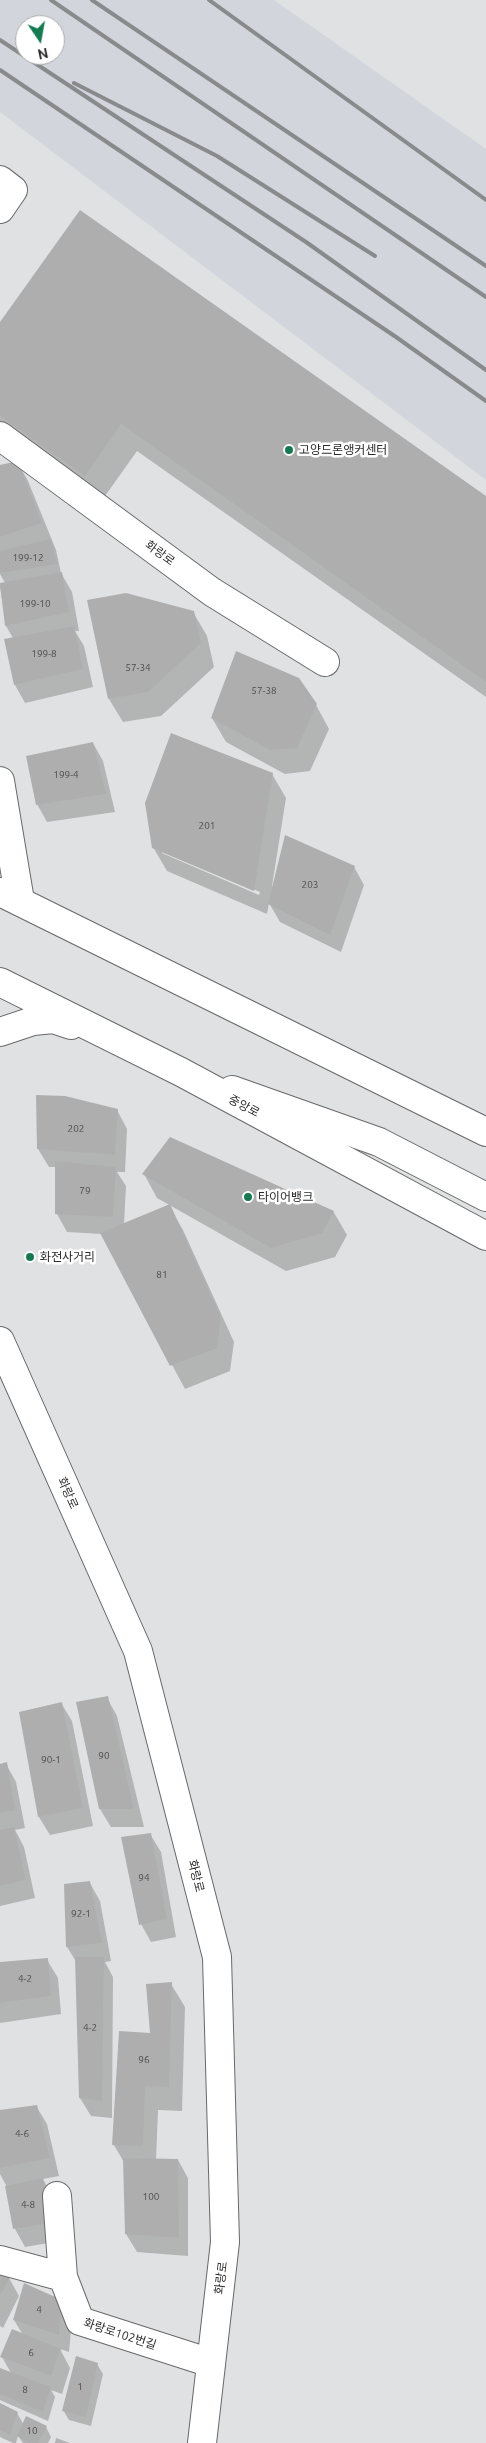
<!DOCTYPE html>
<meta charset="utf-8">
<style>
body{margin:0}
#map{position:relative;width:486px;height:2443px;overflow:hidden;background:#e0e1e2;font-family:Ubuntu,sans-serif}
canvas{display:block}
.north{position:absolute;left:15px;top:15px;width:50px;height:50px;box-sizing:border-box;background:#fff;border:1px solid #aaaaab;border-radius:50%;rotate:168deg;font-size:14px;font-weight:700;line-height:20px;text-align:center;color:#2b2b2c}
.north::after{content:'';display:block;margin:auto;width:18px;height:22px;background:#157951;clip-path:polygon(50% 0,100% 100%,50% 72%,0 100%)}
</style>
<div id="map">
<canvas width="486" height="2443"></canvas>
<div class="north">N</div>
</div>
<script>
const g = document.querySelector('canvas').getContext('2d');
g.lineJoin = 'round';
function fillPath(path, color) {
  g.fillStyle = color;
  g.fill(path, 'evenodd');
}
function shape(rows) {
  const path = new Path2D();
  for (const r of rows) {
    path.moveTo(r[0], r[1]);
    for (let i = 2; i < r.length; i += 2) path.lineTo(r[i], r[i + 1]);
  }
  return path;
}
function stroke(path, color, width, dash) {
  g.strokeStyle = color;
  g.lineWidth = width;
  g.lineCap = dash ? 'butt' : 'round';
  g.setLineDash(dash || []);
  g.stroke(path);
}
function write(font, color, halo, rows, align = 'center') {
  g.font = font + ' Ubuntu,"Noto Sans KR",sans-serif';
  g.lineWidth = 5;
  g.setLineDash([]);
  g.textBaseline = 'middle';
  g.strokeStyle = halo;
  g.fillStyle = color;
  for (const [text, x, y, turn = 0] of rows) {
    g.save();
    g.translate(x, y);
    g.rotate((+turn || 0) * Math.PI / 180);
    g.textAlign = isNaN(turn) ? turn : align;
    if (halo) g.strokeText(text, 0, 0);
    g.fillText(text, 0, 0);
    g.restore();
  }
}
const built = shape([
 [0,0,274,0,486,149,486,480,0,112],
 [25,25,55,25,55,55,25,55]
]);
const shadow = shape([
 [0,324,486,498,486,697,137,451,100,503,0,431],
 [18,463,28,481,56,550,61,573,72,592,79,631,75,631,84,646,93,687,25,703,15,685,13,638,6,626,0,587,0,584,5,583,0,574,0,466],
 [193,612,207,636,214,667,161,716,123,722,109,699],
 [316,705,329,729,310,771,285,774,226,742,212,718],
 [93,743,103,761,115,812,47,822,37,804],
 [272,774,286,798,272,886,354,867,364,885,341,952,280,922,269,903,267,914,167,871,153,847],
 [162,851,260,892,259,895,162,853],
 [117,1110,127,1129,125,1172,117,1172,126,1186,124,1224,169,1206,183,1230,234,1342,230,1371,185,1389,102,1234,67,1232,57,1214,57,1167,49,1167,38,1149],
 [144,1174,333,1211,347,1235,335,1257,286,1271,157,1198],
 [107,1698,117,1716,144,1827,111,1827,100,1809],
 [61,1703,72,1721,93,1826,50,1835,39,1817,21,1713],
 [6,1764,16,1782,25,1828,15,1830,24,1847,35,1898,0,1906,0,1765],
 [150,1834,161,1852,176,1937,151,1942,141,1924],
 [90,1883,100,1901,111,1961,105,1962,113,1977,112,2118,91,2116,80,2098,77,1963,67,1947,65,1885],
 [47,1960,58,1978,61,2014,0,2023,0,1963],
 [171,1984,185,2007,182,2111,158,2110,156,2160,178,2160,188,2178,188,2256,137,2252,126,2234,125,2164,114,2145],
 [36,2106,47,2124,59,2176,43,2179,53,2197,60,2241,25,2247,15,2229,7,2187,0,2174,0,2111],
 [0,2274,9,2278,19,2296,3,2328,0,2326],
 [61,2301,72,2319,69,2352,60,2349,70,2368,62,2394,51,2390,55,2397,48,2421,0,2400,0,2371,11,2373,2,2357,23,2335,14,2320],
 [97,2364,103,2374,91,2426,69,2420,63,2410],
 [0,2405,17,2413,24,2425,46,2427,51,2437,48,2443,23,2443,18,2436,16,2443,13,2443,0,2437],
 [56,2438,70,2443,55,2443]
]);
const building = shape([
 [80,210,486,496,486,682,121,424,85,476,0,416,0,322],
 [18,461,42,523,0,537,0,465],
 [51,539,57,564,0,573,0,551],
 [62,572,69,612,5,626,0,583],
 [126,593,194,611,201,643,148,692,108,699,87,600],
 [74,626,83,669,14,685,4,639],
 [236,651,299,678,317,704,297,748,270,750,211,718],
 [171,733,273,773,254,891,152,848,145,803],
 [93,742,106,794,36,805,26,756],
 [285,835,355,866,330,935,268,904],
 [36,1095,65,1096,118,1109,115,1155,37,1149],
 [170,1137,334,1211,322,1233,271,1248,142,1174],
 [55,1161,116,1167,113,1217,55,1214],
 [170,1204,221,1317,217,1348,170,1366,100,1233],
 [108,1696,134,1809,99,1809,76,1702],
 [62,1702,83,1808,38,1817,19,1712],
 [7,1762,15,1810,0,1813,0,1764],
 [14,1827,26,1880,0,1886,0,1830],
 [151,1833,167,1919,139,1925,121,1837],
 [90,1881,102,1943,66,1947,64,1884],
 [75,1957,104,1957,102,2101,79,2098],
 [48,1958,51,1996,0,2003,0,1962],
 [172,1982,169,2087,145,2086,143,2146,112,2145,119,2031,150,2033,146,1984],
 [37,2105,50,2158,0,2168,0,2110],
 [123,2158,178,2159,179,2238,125,2234],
 [43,2178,51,2223,13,2229,5,2186],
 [0,2273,10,2277,0,2296],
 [24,2283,62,2300,59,2335,13,2320],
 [12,2329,61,2349,51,2376,0,2357],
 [76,2356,98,2363,86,2417,62,2411],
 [0,2368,51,2387,43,2412,0,2394],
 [0,2403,18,2412,10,2435,0,2430],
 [26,2416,47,2426,38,2443,29,2443,17,2436]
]);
const minor = shape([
 [0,180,13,190,0,209],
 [0,436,212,592,325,662],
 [0,781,20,901],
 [232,1090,379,1142,486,1197],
 [57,2196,63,2277],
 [0,2260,63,2277,80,2321,211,2363]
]);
const major = shape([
 [0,892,486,1132],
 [0,982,181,1072,486,1236],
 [0,1032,33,1021,53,1019,71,1025],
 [0,1341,138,1651,217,1957,225,2242,202,2443]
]);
const rail = shape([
 [51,0,486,297],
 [92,0,486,266],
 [209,0,486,200],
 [0,40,306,242,486,370],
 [0,70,396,337,486,401],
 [74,83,217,156,375,256]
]);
const markers = [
 [289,450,5,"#157951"],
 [248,1197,5,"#157951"],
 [30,1257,5,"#157951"]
];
const numberNames = [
 ["199-12",28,558],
 ["199-10",35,604],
 ["199-8",44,654],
 ["57-34",138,668],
 ["57-38",264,691],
 ["199-4",66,775],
 ["201",207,826],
 ["203",310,885],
 ["202",76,1129],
 ["79",85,1191],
 ["81",162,1275],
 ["90",104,1756],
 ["90-1",51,1760],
 ["94",144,1878],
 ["92-1",81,1914],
 ["4-2",25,1979],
 ["4-2",90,2028],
 ["96",144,2060],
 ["4-6",22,2134],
 ["100",151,2197],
 ["4-8",28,2205],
 ["4",39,2310],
 ["6",31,2353],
 ["1",80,2387],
 ["8",25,2390],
 ["10",32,2431]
];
const poiNames = [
 ["고양드론앵커센터",299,450],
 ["타이어뱅크",258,1197],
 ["화전사거리",40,1257]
];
const streetNames = [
 ["화랑로",160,553,36],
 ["중앙로",244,1106,28],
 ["화랑로",68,1493,66],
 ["화랑로",196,1876,76],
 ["화랑로",221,2278,-83],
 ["화랑로102번길",120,2334,18]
];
fillPath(built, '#d3d5dc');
fillPath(shadow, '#0003');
fillPath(building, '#afaeaf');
stroke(minor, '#69696b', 30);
stroke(major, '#69696b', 30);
stroke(minor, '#fff', 28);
stroke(major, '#fff', 28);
stroke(rail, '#898a8b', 4);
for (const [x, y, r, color] of markers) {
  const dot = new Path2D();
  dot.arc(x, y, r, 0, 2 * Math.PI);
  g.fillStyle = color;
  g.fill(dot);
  stroke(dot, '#fff', 2);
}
write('10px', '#4c4c4d', null, numberNames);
write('12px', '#2b2b2c', '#fff', poiNames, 'left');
write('12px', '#2b2b2c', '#fff', streetNames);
</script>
